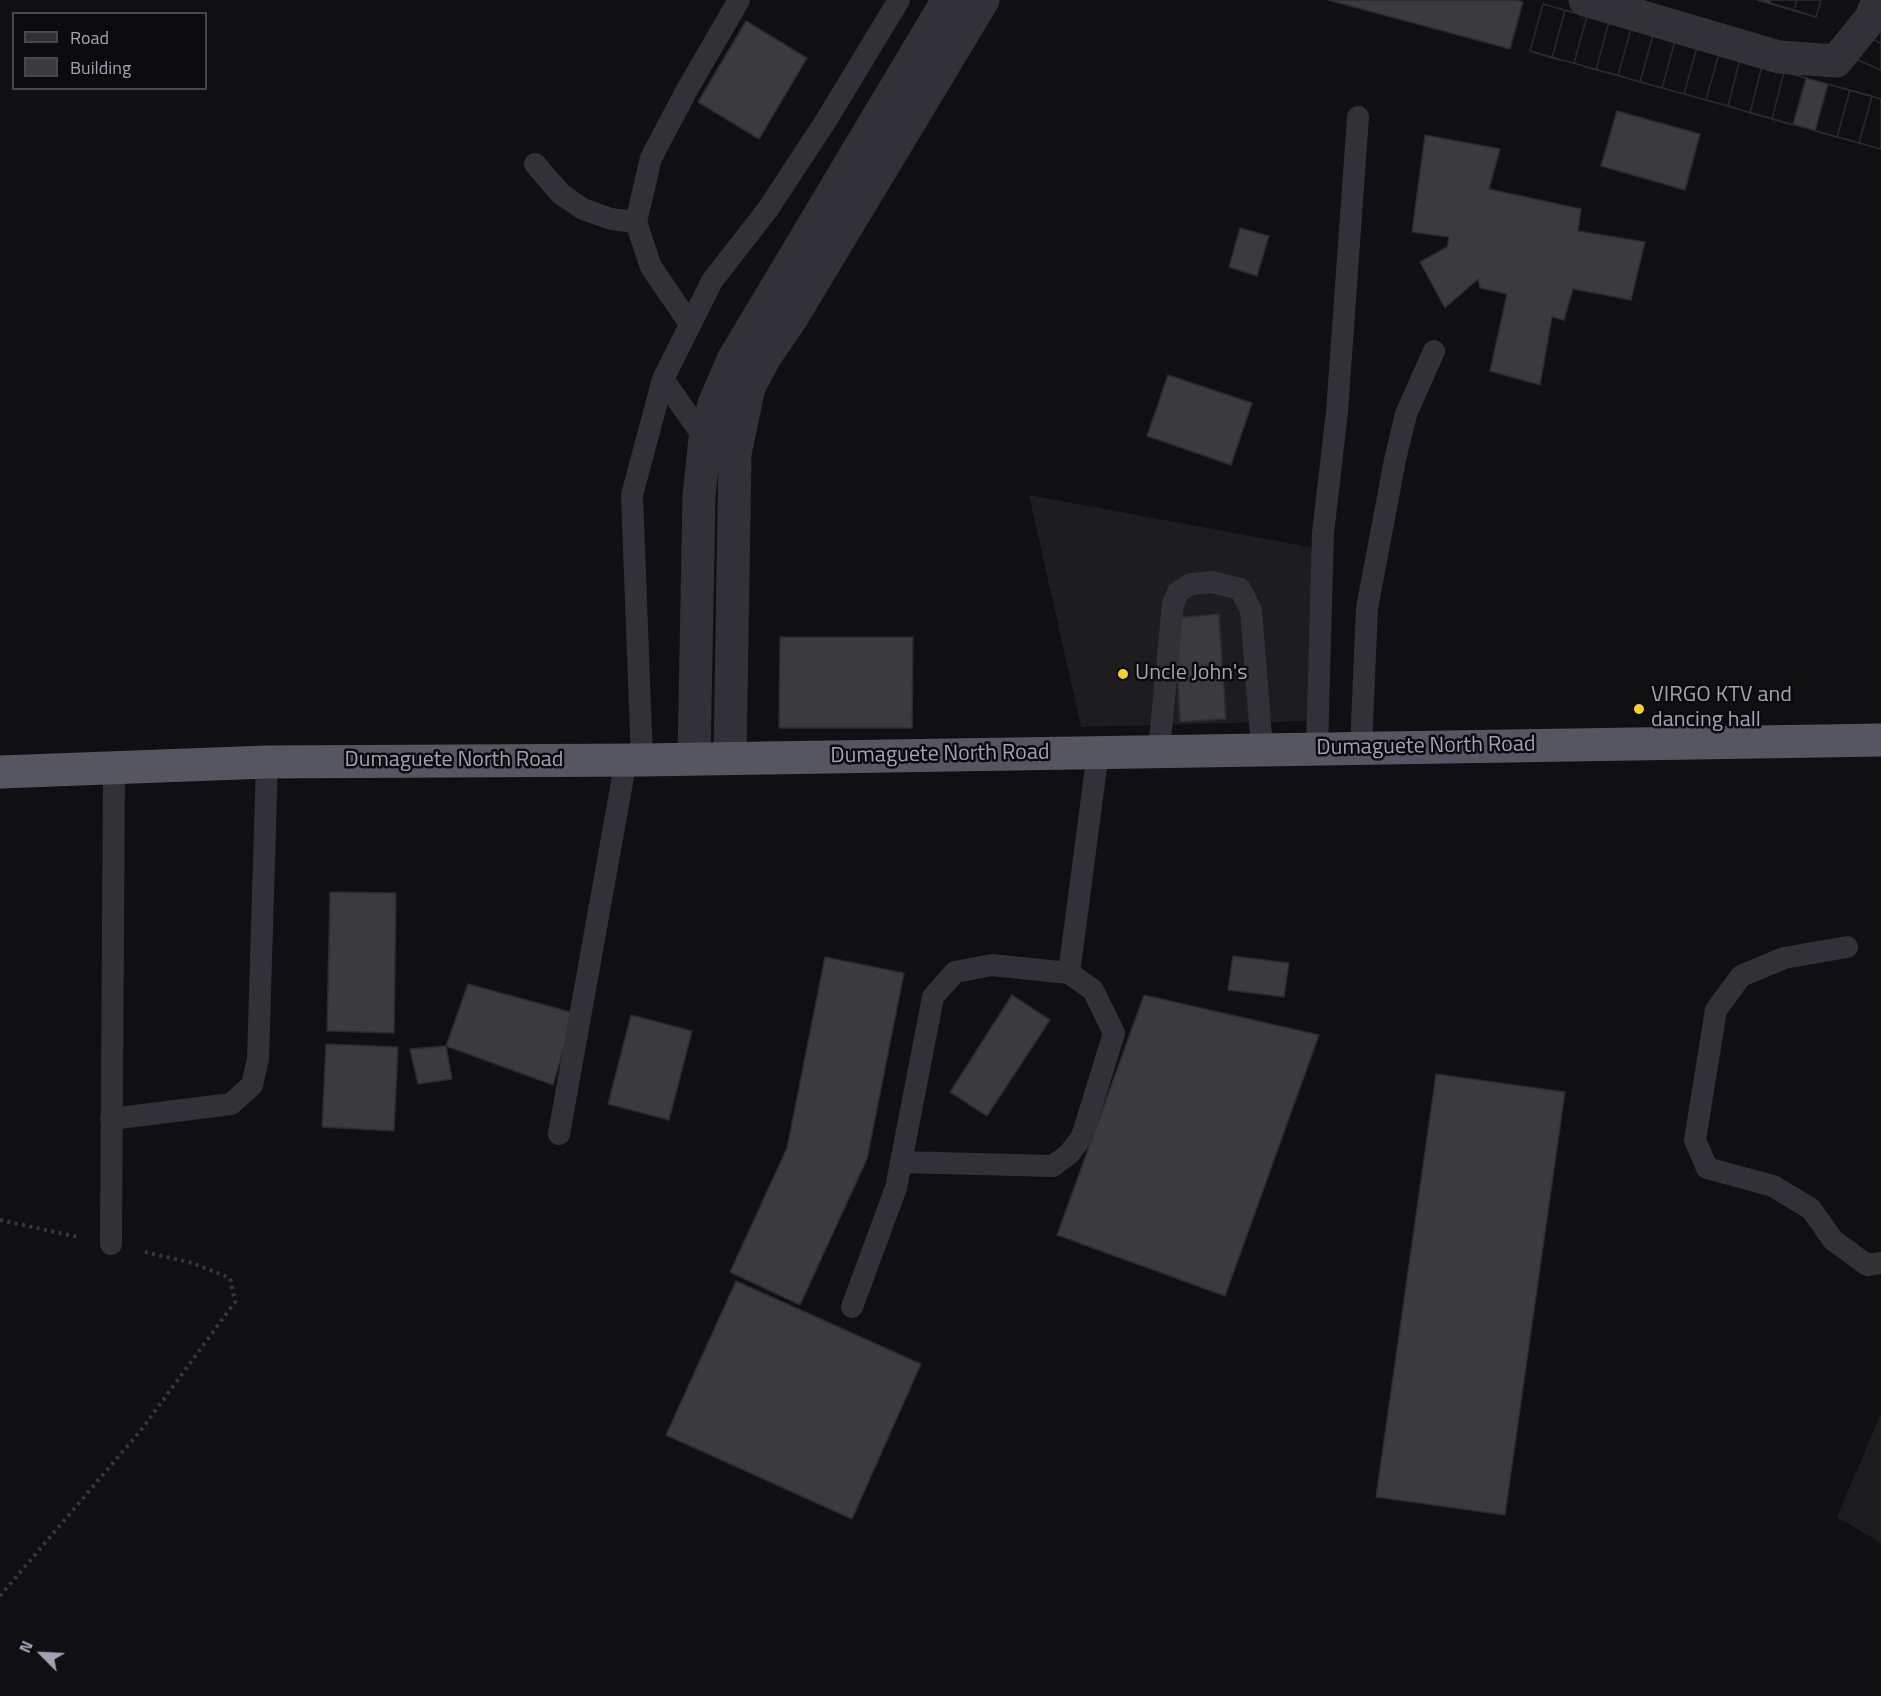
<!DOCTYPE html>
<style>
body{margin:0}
#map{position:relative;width:1881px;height:1696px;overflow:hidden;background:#101012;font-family:"Titillium Web",sans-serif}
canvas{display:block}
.legend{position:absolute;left:12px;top:12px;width:195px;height:78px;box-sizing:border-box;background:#0b0b0d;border:2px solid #47484f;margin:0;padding:8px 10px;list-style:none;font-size:18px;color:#a1a3b3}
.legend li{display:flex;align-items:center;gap:12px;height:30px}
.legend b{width:30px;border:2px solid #47484f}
.north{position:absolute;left:12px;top:1624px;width:60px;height:60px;-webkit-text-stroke:4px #0b0b0d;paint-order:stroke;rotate:294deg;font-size:16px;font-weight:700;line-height:24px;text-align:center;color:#a1a3b3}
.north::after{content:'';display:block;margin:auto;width:21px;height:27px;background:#a1a3b3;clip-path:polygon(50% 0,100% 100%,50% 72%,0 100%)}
</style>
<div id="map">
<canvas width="1881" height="1696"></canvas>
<ul class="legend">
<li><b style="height:8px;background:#313137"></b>Road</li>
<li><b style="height:16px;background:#3a3a3f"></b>Building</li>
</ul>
<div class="north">N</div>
</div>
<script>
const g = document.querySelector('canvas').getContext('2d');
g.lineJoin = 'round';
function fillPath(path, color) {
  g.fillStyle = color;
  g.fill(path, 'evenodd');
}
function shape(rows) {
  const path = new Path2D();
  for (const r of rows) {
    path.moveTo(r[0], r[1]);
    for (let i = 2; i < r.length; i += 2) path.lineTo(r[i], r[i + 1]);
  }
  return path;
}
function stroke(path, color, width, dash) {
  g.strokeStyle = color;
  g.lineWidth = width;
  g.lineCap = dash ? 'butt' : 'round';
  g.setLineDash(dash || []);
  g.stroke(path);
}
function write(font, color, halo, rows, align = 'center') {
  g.font = font + ' "Titillium Web",sans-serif';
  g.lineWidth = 5;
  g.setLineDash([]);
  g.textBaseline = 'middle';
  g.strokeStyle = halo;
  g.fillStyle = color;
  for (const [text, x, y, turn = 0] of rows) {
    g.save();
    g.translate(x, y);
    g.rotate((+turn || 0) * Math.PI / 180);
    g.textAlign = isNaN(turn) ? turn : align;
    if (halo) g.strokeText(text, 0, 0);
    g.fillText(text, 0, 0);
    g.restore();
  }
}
const built = shape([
 [1029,495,1315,548,1308,721,1081,727],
 [1881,1414,1881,1543,1837,1517]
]);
const building = shape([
 [1328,0,1517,0,1523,2,1510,49,1328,0],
 [1757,0,1821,0,1816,17,1757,0],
 [1771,0,1797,0,1794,10,1770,3,1771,0],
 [1797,0,1821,0,1816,17,1794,10,1797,0],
 [1543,4,1881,99,1881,149,1530,51,1543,4],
 [1543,4,1565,10,1552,58,1530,51,1543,4],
 [1565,10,1587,16,1574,63,1552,58,1565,10],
 [1881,10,1881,70,1858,60,1881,10],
 [1587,16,1609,22,1596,70,1574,63,1587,16],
 [1881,17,1881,43,1868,37,1881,17],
 [746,21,807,58,759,139,698,102,746,21],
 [1609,22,1631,29,1618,75,1596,70,1609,22],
 [1631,29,1653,35,1640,82,1618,75,1631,29],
 [1653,35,1675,41,1662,88,1640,82,1653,35],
 [1868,37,1881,43,1881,70,1858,60,1868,37],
 [1675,41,1697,47,1684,94,1662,88,1675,41],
 [1697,47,1719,53,1706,100,1684,94,1697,47],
 [1719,53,1740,59,1728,106,1706,100,1719,53],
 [1740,59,1762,66,1750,113,1728,106,1740,59],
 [1762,66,1784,72,1772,119,1750,113,1762,66],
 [1784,72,1806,78,1793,125,1772,119,1784,72],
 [1828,84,1850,90,1837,137,1815,131,1828,84],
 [1850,90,1872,96,1859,143,1837,137,1850,90],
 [1872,96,1881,99,1881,149,1859,143,1872,96],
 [1617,111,1700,134,1685,190,1601,166,1617,111],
 [1425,135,1500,149,1489,189,1581,209,1578,231,1645,242,1631,300,1573,289,1564,320,1552,317,1540,385,1490,371,1507,294,1480,288,1478,279,1445,308,1420,262,1447,247,1449,237,1412,232,1425,135],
 [1240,228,1269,236,1257,276,1229,267,1240,228],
 [1168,375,1252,403,1231,465,1147,436,1168,375],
 [1219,614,1226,719,1180,722,1174,618,1219,614],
 [780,637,913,637,912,728,779,728,780,637],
 [330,892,396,893,394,1033,327,1031,330,892],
 [1233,956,1289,963,1284,997,1228,990,1233,956],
 [825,957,904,973,867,1159,800,1305,730,1272,787,1148,825,957],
 [468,984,574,1013,553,1085,446,1046,468,984],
 [1012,995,1050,1020,987,1116,950,1092,1012,995],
 [1144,995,1319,1035,1225,1296,1057,1235,1144,995],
 [631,1015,692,1031,669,1120,608,1104,631,1015],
 [326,1044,398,1047,394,1131,322,1127,326,1044],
 [446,1046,452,1079,418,1084,410,1049,446,1046],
 [1436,1074,1565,1092,1505,1515,1376,1497,1436,1074],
 [736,1281,921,1364,852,1519,666,1435,736,1281]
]);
const path = shape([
 [0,1220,78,1237],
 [0,1596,141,1430,235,1302,230,1278,192,1263,141,1251]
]);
const service = shape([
 [535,164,561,194,583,209,611,219,636,222],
 [690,324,651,267,636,222,651,158,688,88,739,0],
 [663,379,705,439],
 [1317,748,1323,533,1337,412,1358,117],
 [1361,748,1367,608,1395,460,1406,414,1434,351],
 [1159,751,1173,604,1178,592,1191,584,1212,582,1240,589,1251,610,1262,749],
 [642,760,632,495,663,379,712,281,768,209,827,119,899,0],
 [1847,947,1784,958,1741,976,1716,1010,1695,1140,1707,1168,1773,1186,1811,1209,1833,1240,1867,1265,1881,1263],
 [111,1119,231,1104,252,1085,258,1059,267,762],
 [559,1134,626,760],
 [901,1162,1053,1166,1069,1154,1082,1137,1114,1033,1093,990,1069,973],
 [111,1244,114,768],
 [852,1307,896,1188,933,997,955,972,992,965,1069,973,1098,752]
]);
const minor = shape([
 [1585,0,1779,57,1836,61,1871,18,1878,0],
 [694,758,699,496,705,439,714,404,733,360,948,0],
 [730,758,735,454,749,387,765,357,791,319,983,0]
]);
const trunk = shape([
 [0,772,267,762,642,760,1881,740]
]);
const markers = [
 [1123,674,6,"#f3d427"],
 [1639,709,6,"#f3d427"]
];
const poiNames = [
 ["Uncle John's",1135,674],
 ["VIRGO KTV and",1651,696],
 ["dancing hall",1651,721]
];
const streetNames = [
 ["Dumaguete North Road",1426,747,-1],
 ["Dumaguete North Road",940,755,-1],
 ["Dumaguete North Road",454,761]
];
fillPath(built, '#1d1c1f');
fillPath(building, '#3a3a3f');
stroke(building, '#2b2a2e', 1.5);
stroke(path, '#37383e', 4, [3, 4.5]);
stroke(service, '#313137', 22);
stroke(minor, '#313137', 33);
stroke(trunk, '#55565f', 33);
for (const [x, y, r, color] of markers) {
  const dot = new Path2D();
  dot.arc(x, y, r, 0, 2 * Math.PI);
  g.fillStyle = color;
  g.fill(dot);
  stroke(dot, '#0b0b0d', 2);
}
write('22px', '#a1a3b3', '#0b0b0d', poiNames, 'left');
write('22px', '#a1a3b3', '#0b0b0d', streetNames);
</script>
